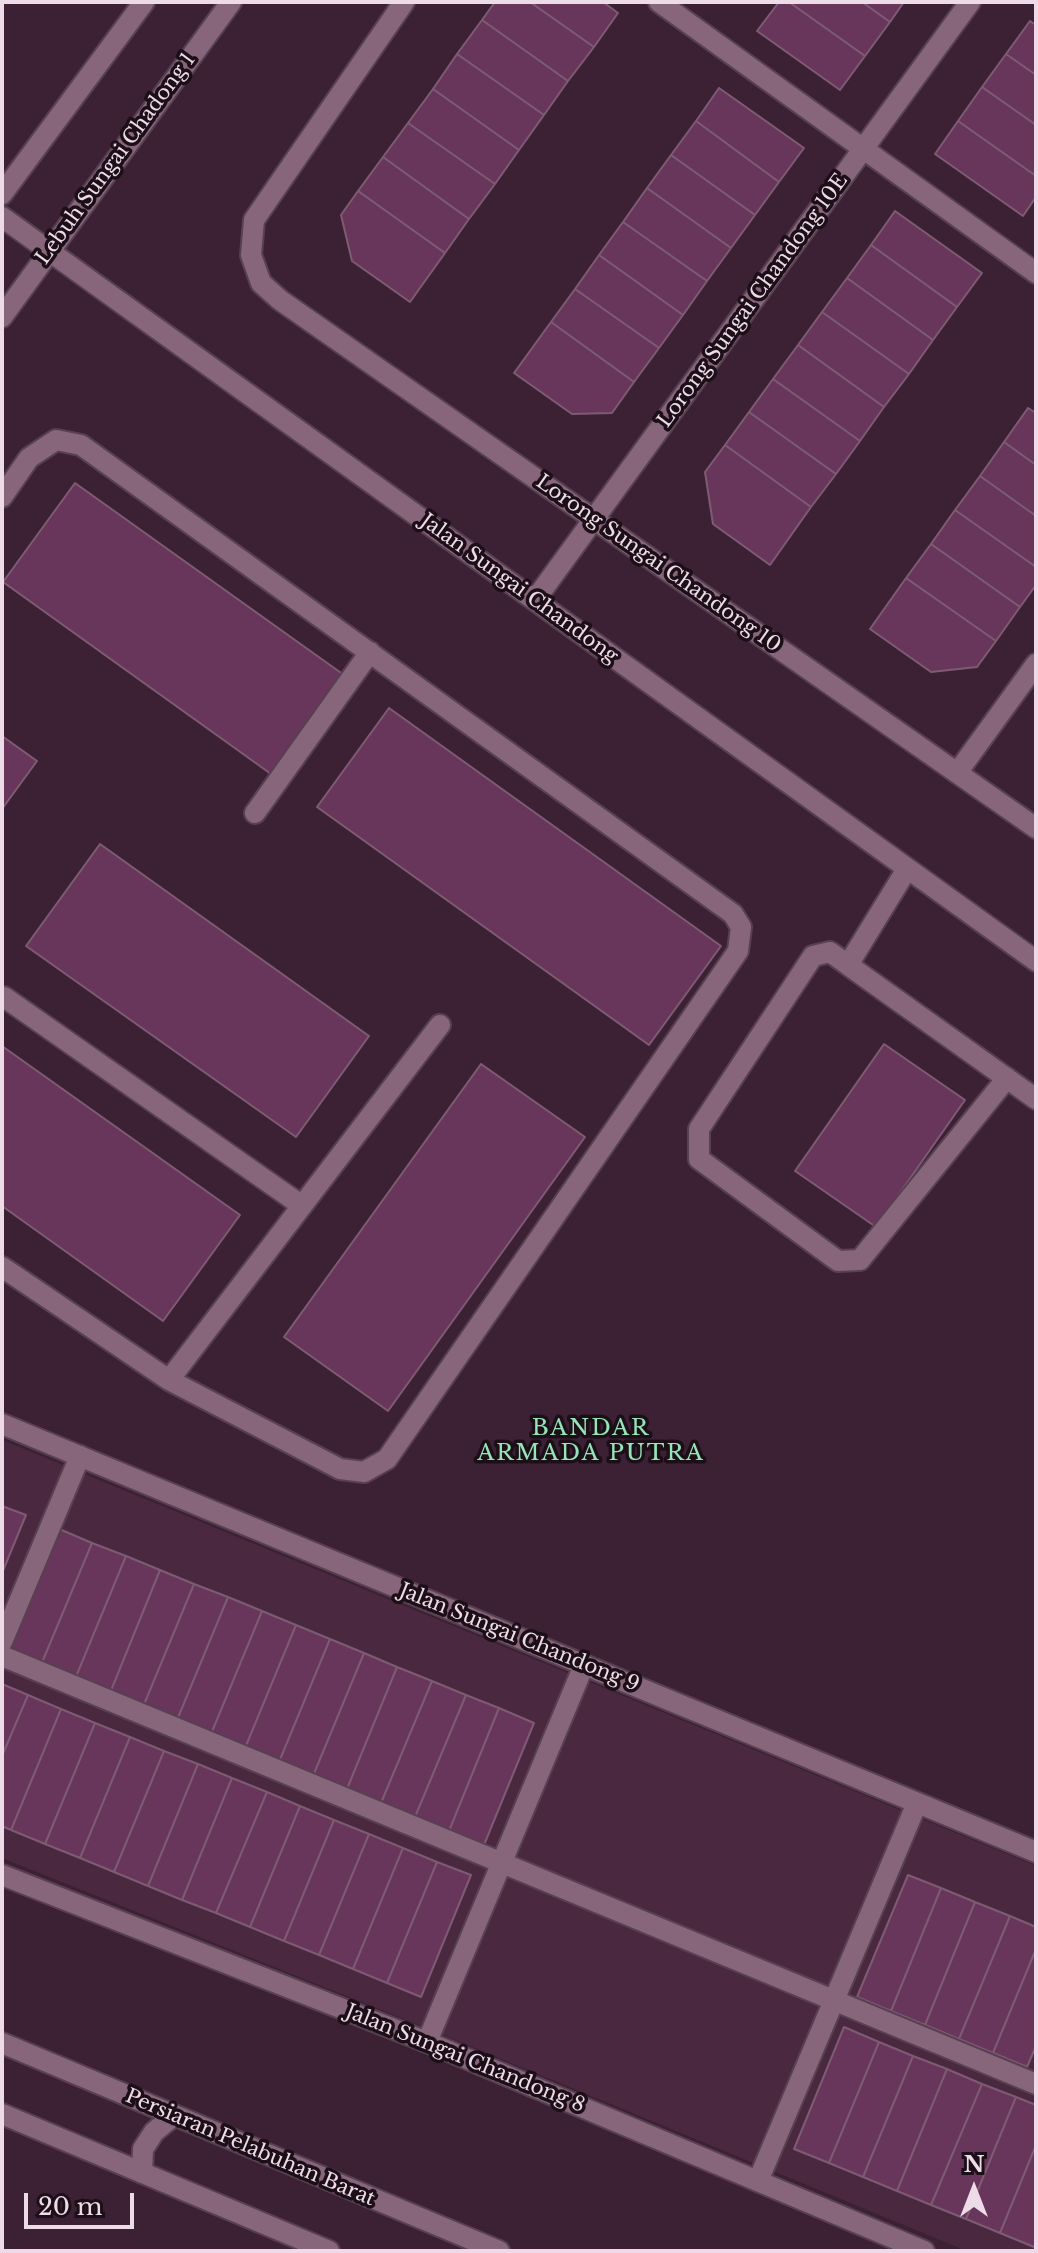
<!DOCTYPE html>
<style>
body{margin:0}
#map{position:relative;width:1038px;height:2253px;overflow:hidden;background:#3c2135;font-family:"Libre Baskerville",serif}
canvas{display:block}
.frame{position:absolute;inset:0;border:4px solid #eedbe8;pointer-events:none}
.north{position:absolute;left:934px;top:2149px;width:80px;height:80px;-webkit-text-stroke:6px #1c0f18;paint-order:stroke;rotate:0deg;font-size:22px;font-weight:700;line-height:32px;text-align:center;color:#eedbe8}
.north::after{content:'';display:block;margin:auto;width:28px;height:36px;background:#eedbe8;clip-path:polygon(50% 0,100% 100%,50% 72%,0 100%)}
.scale{position:absolute;left:24px;top:2193px;width:110px;height:36px;box-sizing:border-box;border:4px solid #eedbe8;border-top:0;padding-left:10px;font-size:24px;line-height:28px;white-space:nowrap;color:#eedbe8;-webkit-text-stroke:6px #1c0f18;paint-order:stroke}
</style>
<div id="map">
<canvas width="1038" height="2253"></canvas>
<div class="frame"></div>
<div class="north">N</div>
<div class="scale">20 m</div>
</div>
<script>
const g = document.querySelector('canvas').getContext('2d');
g.lineJoin = 'round';
function fillPath(path, color) {
  g.fillStyle = color;
  g.fill(path, 'evenodd');
}
function shape(rows) {
  const path = new Path2D();
  for (const r of rows) {
    path.moveTo(r[0], r[1]);
    for (let i = 2; i < r.length; i += 2) path.lineTo(r[i], r[i + 1]);
  }
  return path;
}
function stroke(path, color, width, dash) {
  g.strokeStyle = color;
  g.lineWidth = width;
  g.lineCap = dash ? 'butt' : 'round';
  g.setLineDash(dash || []);
  g.stroke(path);
}
function write(font, color, halo, rows, align = 'center') {
  g.font = font + ' "Libre Baskerville",serif';
  g.lineWidth = 7;
  g.setLineDash([]);
  g.textBaseline = 'middle';
  g.strokeStyle = halo;
  g.fillStyle = color;
  for (const [text, x, y, turn = 0] of rows) {
    g.save();
    g.translate(x, y);
    g.rotate((+turn || 0) * Math.PI / 180);
    g.textAlign = isNaN(turn) ? turn : align;
    if (halo) g.strokeText(text, 0, 0);
    g.fillText(text, 0, 0);
    g.restore();
  }
}
const built = shape([
 [2,1440,1036,1866,1036,2251,967,2251,419,2025,2,1858]
]);
const building = shape([
 [495,2,530,2,594,47,568,81,482,20,495,2],
 [530,2,603,2,618,13,594,47,530,2],
 [779,2,789,2,865,56,840,90,757,31,779,2],
 [789,2,862,2,890,22,865,56,789,2],
 [862,2,904,2,890,22,862,2],
 [482,20,568,81,544,115,457,54,482,20],
 [1030,21,1036,25,1036,75,1006,54,1030,21],
 [457,54,544,115,519,150,433,89,457,54],
 [1006,54,1036,75,1036,125,982,87,1006,54],
 [982,87,1036,125,1036,176,958,121,982,87],
 [719,88,804,148,779,182,696,121,719,88],
 [433,89,519,150,495,184,408,123,433,89],
 [696,121,779,182,755,215,671,155,696,121],
 [958,121,1036,176,1036,197,1023,216,935,154,958,121],
 [408,123,495,184,469,219,383,157,408,123],
 [671,155,755,215,731,248,647,188,671,155],
 [383,157,469,219,445,253,358,191,383,157],
 [647,188,731,248,707,281,623,222,647,188],
 [358,191,445,253,410,302,352,261,341,215,358,191],
 [895,211,982,273,957,307,871,245,895,211],
 [623,222,707,281,683,315,599,255,623,222],
 [871,245,957,307,933,340,847,278,871,245],
 [599,255,683,315,659,348,575,289,599,255],
 [847,278,933,340,909,374,822,312,847,278],
 [575,289,659,348,634,382,551,322,575,289],
 [822,312,909,374,884,407,798,345,822,312],
 [551,322,634,382,612,413,572,414,514,373,551,322],
 [798,345,884,407,860,441,773,379,798,345],
 [773,379,860,441,836,474,749,412,773,379],
 [1028,408,1036,413,1036,465,1004,442,1028,408],
 [749,412,836,474,811,507,725,445,749,412],
 [1004,442,1036,465,1036,516,980,476,1004,442],
 [725,445,811,507,770,565,713,524,705,472,725,445],
 [980,476,1036,516,1036,567,955,510,980,476],
 [75,483,344,675,271,774,3,582,75,483],
 [955,510,1036,567,1036,585,1020,607,931,544,955,510],
 [931,544,1020,607,996,641,906,578,931,544],
 [906,578,996,641,977,667,931,672,870,629,906,578],
 [389,708,721,946,649,1045,317,807,389,708],
 [2,736,37,761,2,809,2,736],
 [100,844,369,1036,296,1137,26,946,100,844],
 [884,1044,965,1100,876,1227,795,1171,884,1044],
 [2,1046,240,1215,163,1321,2,1206,2,1046],
 [481,1064,585,1137,388,1411,284,1337,481,1064],
 [2,1506,26,1515,2,1573,2,1506],
 [57,1528,92,1543,41,1665,6,1651,57,1528],
 [92,1543,126,1556,75,1679,41,1665,92,1543],
 [126,1556,160,1570,110,1693,75,1679,126,1556],
 [160,1570,194,1584,143,1707,110,1693,160,1570],
 [194,1584,228,1597,177,1720,143,1707,194,1584],
 [228,1597,262,1611,211,1734,177,1720,228,1597],
 [262,1611,296,1625,245,1748,211,1734,262,1611],
 [296,1625,330,1639,279,1762,245,1748,296,1625],
 [330,1639,364,1653,313,1776,279,1762,330,1639],
 [364,1653,397,1667,347,1789,313,1776,364,1653],
 [397,1667,432,1681,381,1803,347,1789,397,1667],
 [432,1681,466,1695,415,1817,381,1803,432,1681],
 [2,1684,28,1695,2,1756,2,1684],
 [28,1695,61,1709,11,1830,2,1826,2,1756,28,1695],
 [466,1695,499,1708,449,1831,415,1817,466,1695],
 [499,1708,534,1723,484,1845,449,1831,499,1708],
 [61,1709,95,1723,45,1844,11,1830,61,1709],
 [95,1723,130,1737,80,1858,45,1844,95,1723],
 [130,1737,164,1751,114,1872,80,1858,130,1737],
 [164,1751,198,1764,148,1886,114,1872,164,1751],
 [198,1764,232,1778,182,1900,148,1886,198,1764],
 [232,1778,267,1792,216,1913,182,1900,232,1778],
 [267,1792,300,1806,250,1927,216,1913,267,1792],
 [300,1806,334,1820,284,1941,250,1927,300,1806],
 [334,1820,369,1834,319,1955,284,1941,334,1820],
 [369,1834,403,1848,353,1969,319,1955,369,1834],
 [403,1848,437,1862,387,1983,353,1969,403,1848],
 [437,1862,471,1875,421,1997,387,1983,437,1862],
 [908,1875,941,1888,891,2011,857,1997,908,1875],
 [941,1888,975,1902,925,2025,891,2011,941,1888],
 [975,1902,1010,1916,959,2039,925,2025,975,1902],
 [1010,1916,1036,1927,1036,1949,993,2053,959,2039,1010,1916],
 [1036,1949,1036,2046,1027,2067,993,2053,1036,1949],
 [844,2027,879,2042,829,2163,794,2149,844,2027],
 [879,2042,913,2056,863,2177,829,2163,879,2042],
 [913,2056,947,2069,897,2191,863,2177,913,2056],
 [947,2069,982,2084,931,2205,897,2191,947,2069],
 [982,2084,1016,2097,966,2219,931,2205,982,2084],
 [1016,2097,1036,2105,1036,2145,1000,2233,966,2219,1016,2097],
 [1036,2145,1036,2242,1034,2247,1000,2233,1036,2145]
]);
const lane = shape([
 [659,2,1036,273],
 [2,497,29,458,56,440,81,445,733,914,741,927,738,951,387,1459,364,1472,340,1469,169,1380,2,1267],
 [255,813,370,652],
 [907,869,848,965,830,952,813,956,699,1129,699,1159,838,1261,860,1260,1007,1078],
 [848,965,1036,1099],
 [4,997,301,1205],
 [169,1380,440,1025],
 [2,1642,80,1456],
 [2,1656,1036,2084],
 [427,2042,584,1665],
 [758,2181,917,1803]
]);
const street = shape([
 [404,2,254,220,251,255,261,283,280,300,1036,828],
 [2,217,1036,961],
 [535,600,970,2],
 [957,773,1036,664],
 [2,1424,1036,1852],
 [2,1875,427,2042,924,2251]
]);
const secondary = shape([
 [2,194,144,2],
 [2,317,231,2],
 [2,2043,499,2251],
 [2,2114,329,2251],
 [142,2173,143,2149,154,2132,172,2117]
]);
const streetNames = [
 ["Lebuh Sungai Chadong 1",116,159,-54],
 ["Lorong Sungai Chandong 10E",753,301,-54],
 ["Lorong Sungai Chandong 10",658,564,35],
 ["Jalan Sungai Chandong",519,589,36],
 ["Jalan Sungai Chandong 9",519,1638,22],
 ["Jalan Sungai Chandong 8",465,2059,22],
 ["Persiaran Pelabuhan Barat",250,2148,23]
];
const neighbourhoodNames = [
 ["BANDAR",591,1429],
 ["ARMADA PUTRA",591,1454]
];
fillPath(built, '#4a2940');
fillPath(building, '#69365b');
stroke(building, '#7d5c73', 2);
stroke(lane, '#574051', 24);
stroke(street, '#574051', 24);
stroke(secondary, '#574051', 24);
stroke(lane, '#87667c', 20);
stroke(street, '#87667c', 20);
stroke(secondary, '#87667c', 20);
write('20px', '#eedbe8', '#1c0f18', streetNames);
g.letterSpacing = '2px';
write('22px', '#96e4b7', '#1c0f18', neighbourhoodNames);
g.letterSpacing = '0px';
</script>
